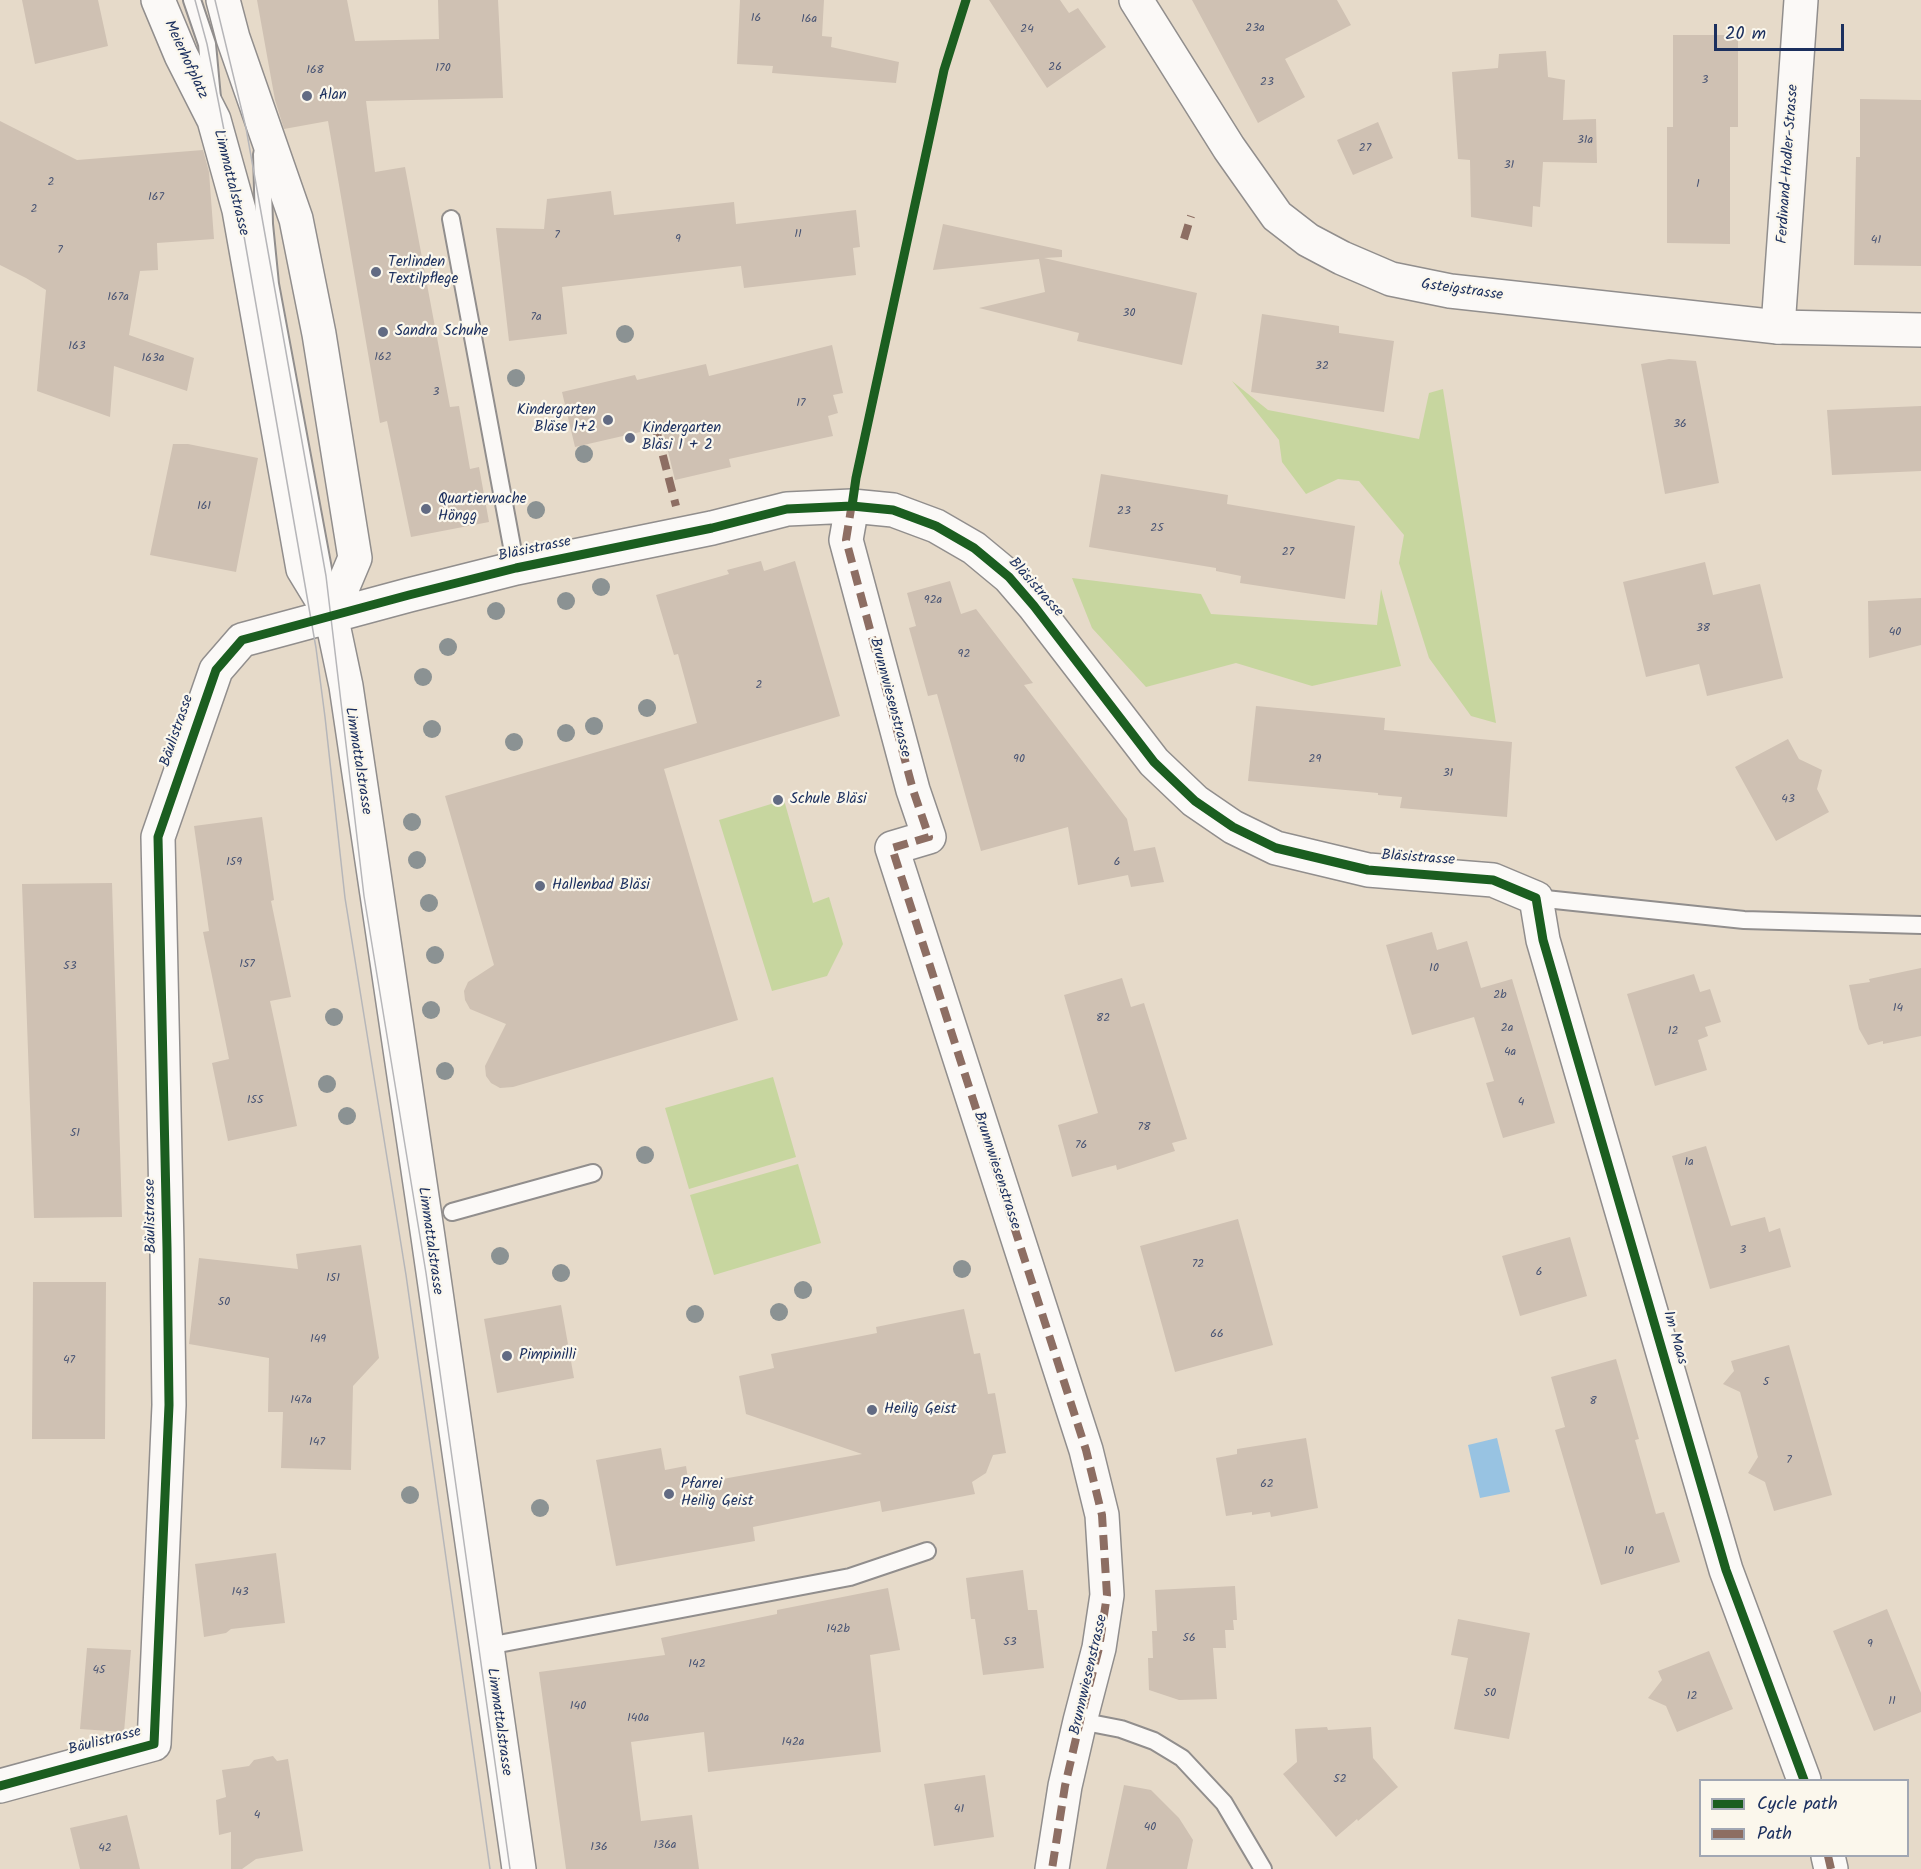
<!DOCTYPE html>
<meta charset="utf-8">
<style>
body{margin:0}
#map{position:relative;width:1921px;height:1869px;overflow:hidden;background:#e6dac9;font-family:Kalam,sans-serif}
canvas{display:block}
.legend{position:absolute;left:1699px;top:1779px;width:210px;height:78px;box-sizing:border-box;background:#fbf7ec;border:2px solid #a1a7b3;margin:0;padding:8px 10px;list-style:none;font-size:18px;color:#1b2f5e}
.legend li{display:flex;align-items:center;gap:12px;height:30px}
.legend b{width:30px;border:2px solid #a1a7b3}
.scale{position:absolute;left:1714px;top:24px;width:130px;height:27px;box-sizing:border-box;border:3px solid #1b2f5e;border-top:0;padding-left:8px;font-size:18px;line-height:21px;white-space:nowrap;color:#1b2f5e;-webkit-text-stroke:4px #fbf7ec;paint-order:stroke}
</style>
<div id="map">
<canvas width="1921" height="1869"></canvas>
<ul class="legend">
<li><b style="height:8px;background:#1b5e20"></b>Cycle path</li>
<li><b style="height:8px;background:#8d6e63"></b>Path</li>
</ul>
<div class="scale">20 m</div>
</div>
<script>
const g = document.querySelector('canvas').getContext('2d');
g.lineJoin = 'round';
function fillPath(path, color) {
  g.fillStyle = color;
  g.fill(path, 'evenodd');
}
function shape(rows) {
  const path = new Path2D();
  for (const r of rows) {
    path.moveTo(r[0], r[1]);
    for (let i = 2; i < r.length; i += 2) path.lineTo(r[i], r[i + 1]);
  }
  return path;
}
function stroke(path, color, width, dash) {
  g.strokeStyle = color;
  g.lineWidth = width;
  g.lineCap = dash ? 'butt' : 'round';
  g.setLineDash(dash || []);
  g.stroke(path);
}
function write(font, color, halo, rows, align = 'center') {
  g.font = font + ' Kalam,sans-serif';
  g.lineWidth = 4.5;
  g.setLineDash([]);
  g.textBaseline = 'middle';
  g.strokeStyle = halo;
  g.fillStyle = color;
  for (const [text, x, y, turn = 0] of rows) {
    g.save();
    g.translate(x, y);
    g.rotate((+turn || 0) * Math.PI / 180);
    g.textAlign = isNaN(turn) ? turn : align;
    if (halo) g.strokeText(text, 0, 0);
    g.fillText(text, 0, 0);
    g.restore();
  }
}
const green = shape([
 [1232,381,1268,410,1419,439,1429,393,1443,389,1496,723,1471,716,1429,658,1399,563,1404,535,1359,481,1338,479,1306,494,1282,462,1279,440],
 [1072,578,1201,594,1211,614,1377,625,1381,589,1401,666,1312,686,1236,663,1146,687,1092,628],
 [784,800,813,903,829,897,843,944,827,976,772,991,719,820],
 [773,1077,796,1157,689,1189,665,1108],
 [798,1164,821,1243,714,1275,690,1195]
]);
const water = shape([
 [1497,1438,1510,1492,1480,1498,1468,1445]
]);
const building = shape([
 [22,0,98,0,108,46,35,64],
 [257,0,347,0,355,41,439,39,438,0,498,0,503,98,366,101,375,172,405,167,450,407,459,406,470,469,479,467,489,522,411,537,387,421,380,423,328,121,284,129,275,100],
 [740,0,824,0,822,36,832,37,831,47,899,62,896,83,772,73,773,66,737,64],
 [989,0,1060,0,1069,13,1078,8,1106,47,1047,88],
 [1192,0,1337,0,1351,25,1285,59,1305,97,1258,123],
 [1673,35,1738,35,1738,127,1730,127,1730,244,1667,243,1667,127,1673,127],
 [1546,51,1548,77,1565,80,1563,120,1596,119,1597,163,1543,162,1540,207,1533,206,1532,227,1471,217,1470,160,1458,159,1452,72,1498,68,1499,54],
 [1860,99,1921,100,1921,266,1854,265,1856,157,1860,157],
 [0,121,77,160,203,150,209,172,214,239,157,243,158,270,140,271,129,335,194,358,187,391,114,366,110,417,37,391,46,290,26,278,0,265],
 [1378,122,1393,158,1353,175,1337,140],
 [611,191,614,215,734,202,736,224,856,210,860,247,853,248,856,275,744,288,741,266,562,287,567,334,509,341,496,228,544,229,547,199],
 [943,224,1062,250,1062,257,1044,258,1197,293,1182,365,1077,341,1079,333,979,308,1045,292,1039,259,933,270],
 [1262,314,1339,326,1339,333,1394,341,1384,412,1251,392],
 [832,345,843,393,833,395,838,413,828,416,833,436,729,459,731,467,675,480,662,427,575,447,562,392,635,375,637,380,706,364,709,376],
 [1669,359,1696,361,1719,483,1665,494,1641,364],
 [1921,406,1921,471,1832,475,1827,410],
 [173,444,188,444,258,458,236,572,150,555],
 [1101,474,1228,495,1227,504,1355,526,1345,599,1240,583,1241,576,1216,571,1216,568,1089,547],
 [761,561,764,571,795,561,840,716,664,769,738,1020,513,1087,500,1088,491,1083,486,1076,485,1066,506,1024,470,1009,465,1000,464,991,468,982,494,965,445,796,697,723,678,654,674,655,656,595,729,574,727,570],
 [1705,562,1713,595,1760,584,1783,678,1707,696,1699,664,1646,677,1623,582],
 [950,581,961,614,976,609,1033,683,1024,685,1127,819,1134,851,1155,847,1164,882,1131,887,1128,875,1078,885,1068,827,981,851,937,694,928,696,909,628,916,626,907,593],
 [1921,598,1921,645,1869,658,1868,601],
 [1256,706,1385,718,1384,730,1512,742,1507,817,1400,808,1402,797,1378,795,1378,793,1248,781],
 [1788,739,1799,759,1822,770,1817,789,1829,812,1776,841,1735,767],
 [262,817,274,900,271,901,291,997,270,1001,297,1126,228,1141,212,1063,229,1059,203,932,209,931,194,826],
 [112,883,122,1217,34,1218,22,884],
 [1432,932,1437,950,1467,941,1481,988,1512,979,1555,1123,1503,1138,1486,1083,1494,1081,1474,1017,1412,1035,1386,945],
 [1921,968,1921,1036,1883,1044,1883,1041,1868,1045,1859,1029,1849,985,1870,982,1869,979],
 [1694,974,1700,992,1710,989,1721,1022,1705,1027,1708,1036,1698,1040,1707,1070,1655,1086,1627,994],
 [1122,978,1131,1007,1144,1003,1187,1139,1172,1143,1175,1151,1117,1170,1116,1165,1072,1177,1058,1125,1098,1113,1064,995],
 [1706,1146,1731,1226,1765,1217,1769,1232,1780,1228,1791,1267,1710,1289,1672,1156],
 [1238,1219,1273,1345,1175,1372,1140,1246],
 [1570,1237,1587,1296,1520,1316,1502,1256],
 [361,1245,379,1358,353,1386,351,1470,281,1468,283,1412,268,1412,269,1358,189,1344,199,1258,298,1269,296,1254],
 [33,1282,106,1282,105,1439,32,1439],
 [561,1305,574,1378,497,1393,484,1319],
 [964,1309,974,1354,980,1353,988,1394,995,1393,1006,1453,993,1455,986,1473,972,1482,975,1494,882,1512,880,1501,753,1527,755,1541,616,1566,596,1460,661,1448,665,1470,686,1466,689,1485,862,1454,746,1414,739,1376,774,1368,771,1354,877,1333,876,1327],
 [1789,1345,1832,1495,1774,1511,1765,1482,1748,1473,1758,1457,1740,1392,1723,1384,1734,1371,1731,1361],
 [1616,1359,1639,1439,1635,1440,1656,1514,1664,1512,1680,1562,1601,1585,1555,1430,1565,1427,1551,1377],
 [1306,1438,1318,1508,1271,1517,1270,1512,1252,1515,1252,1512,1226,1516,1216,1458,1237,1454,1237,1449],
 [276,1553,285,1623,231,1629,226,1633,204,1637,195,1564],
 [1023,1570,1028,1610,1037,1610,1044,1668,983,1675,975,1619,971,1619,966,1578],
 [1235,1586,1237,1620,1233,1620,1234,1630,1225,1630,1226,1648,1213,1648,1217,1699,1179,1700,1149,1690,1148,1658,1153,1658,1152,1631,1157,1631,1155,1590],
 [888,1588,900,1650,870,1655,881,1752,708,1772,704,1732,631,1742,641,1821,692,1815,699,1869,566,1869,539,1672,665,1655,661,1638,777,1614,777,1610],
 [1887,1609,1921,1693,1921,1712,1874,1731,1833,1631],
 [1458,1619,1530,1633,1509,1739,1454,1729,1468,1658,1451,1655],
 [87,1648,131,1650,124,1732,80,1729],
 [1709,1651,1733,1709,1677,1732,1666,1706,1648,1698,1662,1680,1658,1671],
 [1327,1727,1328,1730,1371,1727,1373,1758,1398,1787,1358,1821,1357,1819,1336,1837,1283,1774,1297,1762,1295,1729],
 [273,1756,277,1761,288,1759,303,1851,256,1859,242,1869,231,1869,231,1832,219,1835,216,1800,226,1797,222,1770,249,1766,254,1760],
 [985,1775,994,1837,934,1846,924,1784],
 [1124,1785,1151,1790,1179,1818,1193,1840,1187,1869,1106,1869],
 [127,1815,140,1869,80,1869,70,1828]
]);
const lane = shape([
 [192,0,207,44,212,98],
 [262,154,264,224,270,284,328,596],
 [451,219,516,568],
 [1536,898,1744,920,1921,925],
 [452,1212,593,1173],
 [488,1646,850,1577,927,1551],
 [1080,1721,1121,1729,1154,1741,1182,1758,1224,1803,1263,1869]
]);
const street = shape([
 [158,0,181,55,214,120,239,210,303,569,331,615,346,686,428,1237,519,1869],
 [223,0,233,38,296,219,319,334,355,558,331,615],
 [1778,327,1801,0],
 [852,506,846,540,913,790,929,837,892,848,1086,1450,1102,1515,1107,1595,1099,1648,1080,1721,1065,1786,1052,1869],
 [0,1786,154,1744,169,1405,167,1248,158,837,216,670,242,640,409,595,516,568,712,528,787,509,852,506,893,510,936,526,974,548,1009,577,1034,606,1154,762,1195,801,1233,827,1276,848,1368,870,1493,880,1536,898,1543,940,1726,1570,1804,1780],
 [1828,1856,1831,1869]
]);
const secondary = shape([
 [1136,0,1229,148,1277,216,1308,240,1342,258,1391,279,1450,291,1778,327,1921,330]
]);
const tram = shape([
 [195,0,207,44,237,196,316,648,325,717,345,898,406,1275,490,1869],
 [215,0,246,128,326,576,364,896,426,1273,510,1869]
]);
const quiet = shape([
 [1184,239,1191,216],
 [657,433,676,506],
 [852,503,846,540,913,790,929,837,892,848,1086,1450,1102,1515,1107,1595,1099,1648,1080,1721,1065,1786,1052,1869],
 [1828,1856,1831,1869]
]);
const cycleway = shape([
 [852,506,856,478,944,70,966,0],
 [0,1786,154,1744,169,1405,167,1248,158,837,216,670,242,640,409,595,516,568,712,528,787,509,852,506,893,510,936,526,974,548,1009,577,1034,606,1154,762,1195,801,1233,827,1276,848,1368,870,1493,880,1536,898,1543,940,1726,1570,1804,1780]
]);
const trees = [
 [625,334],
 [516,378],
 [584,454],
 [536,510],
 [601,587],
 [566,601],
 [496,611],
 [448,647],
 [423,677],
 [647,708],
 [594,726],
 [432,729],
 [566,733],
 [514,742],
 [412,822],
 [417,860],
 [429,903],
 [435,955],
 [431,1010],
 [334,1017],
 [445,1071],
 [327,1084],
 [347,1116],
 [645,1155],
 [500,1256],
 [962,1269],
 [561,1273],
 [803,1290],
 [779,1312],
 [695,1314],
 [410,1495],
 [540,1508]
];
const markers = [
 [307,96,6,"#626b83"],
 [376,272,6,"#626b83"],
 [383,332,6,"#626b83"],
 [608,420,6,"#626b83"],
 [630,438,6,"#626b83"],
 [426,509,6,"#626b83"],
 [778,800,6,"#626b83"],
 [540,886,6,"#626b83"],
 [507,1356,6,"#626b83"],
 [872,1410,6,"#626b83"],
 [669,1494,6,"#626b83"]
];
const numberNames = [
 ["16",756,19],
 ["16a",809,20],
 ["23a",1255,29],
 ["24",1027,30],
 ["26",1055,68],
 ["170",443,69],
 ["168",315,71],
 ["3",1705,81],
 ["23",1267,83],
 ["31a",1585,141],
 ["27",1365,149],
 ["31",1509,166],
 ["2",51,183],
 ["1",1698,185],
 ["167",156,198],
 ["2",34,210],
 ["11",798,235],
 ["7",557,236],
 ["9",678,240],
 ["41",1876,241],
 ["7",60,251],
 ["167a",118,298],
 ["30",1129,314],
 ["7a",536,318],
 ["163",77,347],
 ["162",383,358],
 ["163a",153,359],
 ["32",1322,367],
 ["3",436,393],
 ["17",801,404],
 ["36",1680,425],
 ["161",204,507],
 ["23",1124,512],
 ["25",1157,529],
 ["27",1288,553],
 ["92a",933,601],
 ["38",1703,629],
 ["40",1895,633],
 ["92",964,655],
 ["2",759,686],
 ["90",1019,760],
 ["29",1315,760],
 ["31",1448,774],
 ["43",1788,800],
 ["159",234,863],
 ["6",1117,863],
 ["157",247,965],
 ["53",70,967],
 ["10",1434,969],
 ["2b",1500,996],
 ["14",1898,1009],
 ["82",1103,1019],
 ["2a",1507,1029],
 ["12",1673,1032],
 ["4a",1510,1053],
 ["155",255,1101],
 ["4",1521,1103],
 ["78",1144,1128],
 ["51",75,1134],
 ["76",1081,1146],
 ["1a",1689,1163],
 ["3",1743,1251],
 ["72",1198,1265],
 ["6",1539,1273],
 ["151",333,1279],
 ["50",224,1303],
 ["66",1217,1335],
 ["149",318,1340],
 ["47",69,1361],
 ["5",1766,1383],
 ["147a",301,1401],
 ["8",1593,1402],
 ["147",317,1443],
 ["7",1789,1461],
 ["62",1267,1485],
 ["10",1629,1552],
 ["143",240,1593],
 ["142b",838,1630],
 ["56",1189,1639],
 ["53",1010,1643],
 ["9",1870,1645],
 ["142",697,1665],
 ["45",99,1671],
 ["50",1490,1694],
 ["12",1692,1697],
 ["11",1892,1702],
 ["140",578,1707],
 ["140a",638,1719],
 ["142a",793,1743],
 ["52",1340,1780],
 ["41",959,1810],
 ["4",257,1816],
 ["40",1150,1828],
 ["136a",665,1846],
 ["136",599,1848],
 ["42",105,1849]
];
const streetNames = [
 ["Meierhofplatz",185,60,65],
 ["Ferdinand-Hodler-Strasse",1789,164,-86],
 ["Limmattalstrasse",230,183,76],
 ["Gsteigstrasse",1462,291,8],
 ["Bläsistrasse",535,550,-12],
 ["Bläsistrasse",1035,588,48],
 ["Brunnwiesenstrasse",889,698,75],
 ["Bäulistrasse",178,731,-71],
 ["Limmattalstrasse",357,761,81],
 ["Bläsistrasse",1418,859,4],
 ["Brunnwiesenstrasse",996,1171,72],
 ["Bäulistrasse",152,1216,-91],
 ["Limmattalstrasse",429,1241,82],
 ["Im Maas",1674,1338,74],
 ["Brunnwiesenstrasse",1090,1675,-77],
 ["Limmattalstrasse",498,1722,82],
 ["Bäulistrasse",105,1742,-15]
];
const poiNames = [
 ["Alan",319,96],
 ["Terlinden",388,263],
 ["Textilpflege",388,280],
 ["Sandra Schuhe",395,332],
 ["Kindergarten",596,411,"right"],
 ["Bläse 1+2",596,428,"right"],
 ["Kindergarten",642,429],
 ["Bläsi 1 + 2",642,446],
 ["Quartierwache",438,500],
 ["Höngg",438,517],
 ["Schule Bläsi",790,800],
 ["Hallenbad Bläsi",552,886],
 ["Pimpinilli",519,1356],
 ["Heilig Geist",884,1410],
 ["Pfarrei",681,1485],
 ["Heilig Geist",681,1502]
];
fillPath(green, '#c7d69f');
fillPath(water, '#98c3e2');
fillPath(building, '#cfc1b3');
stroke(lane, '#918e8d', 20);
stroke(street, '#918e8d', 36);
stroke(secondary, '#918e8d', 36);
stroke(lane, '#fbf9f7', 16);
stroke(street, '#fbf9f7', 33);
stroke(secondary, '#fbf9f7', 33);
stroke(tram, '#b6b6b9', 1.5);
stroke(quiet, '#8d6e63', 8, [15, 8]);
stroke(cycleway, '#1b5e20', 9);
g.fillStyle = '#8b9293';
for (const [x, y] of trees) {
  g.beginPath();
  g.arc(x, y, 9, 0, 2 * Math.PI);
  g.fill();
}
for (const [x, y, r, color] of markers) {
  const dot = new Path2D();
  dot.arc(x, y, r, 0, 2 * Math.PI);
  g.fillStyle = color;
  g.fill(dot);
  stroke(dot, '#fbf7ec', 2);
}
write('12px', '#4a5574', null, numberNames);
write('15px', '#1b2f5e', '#fbf7ec', streetNames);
write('15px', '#1b2f5e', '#fbf7ec', poiNames, 'left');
</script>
